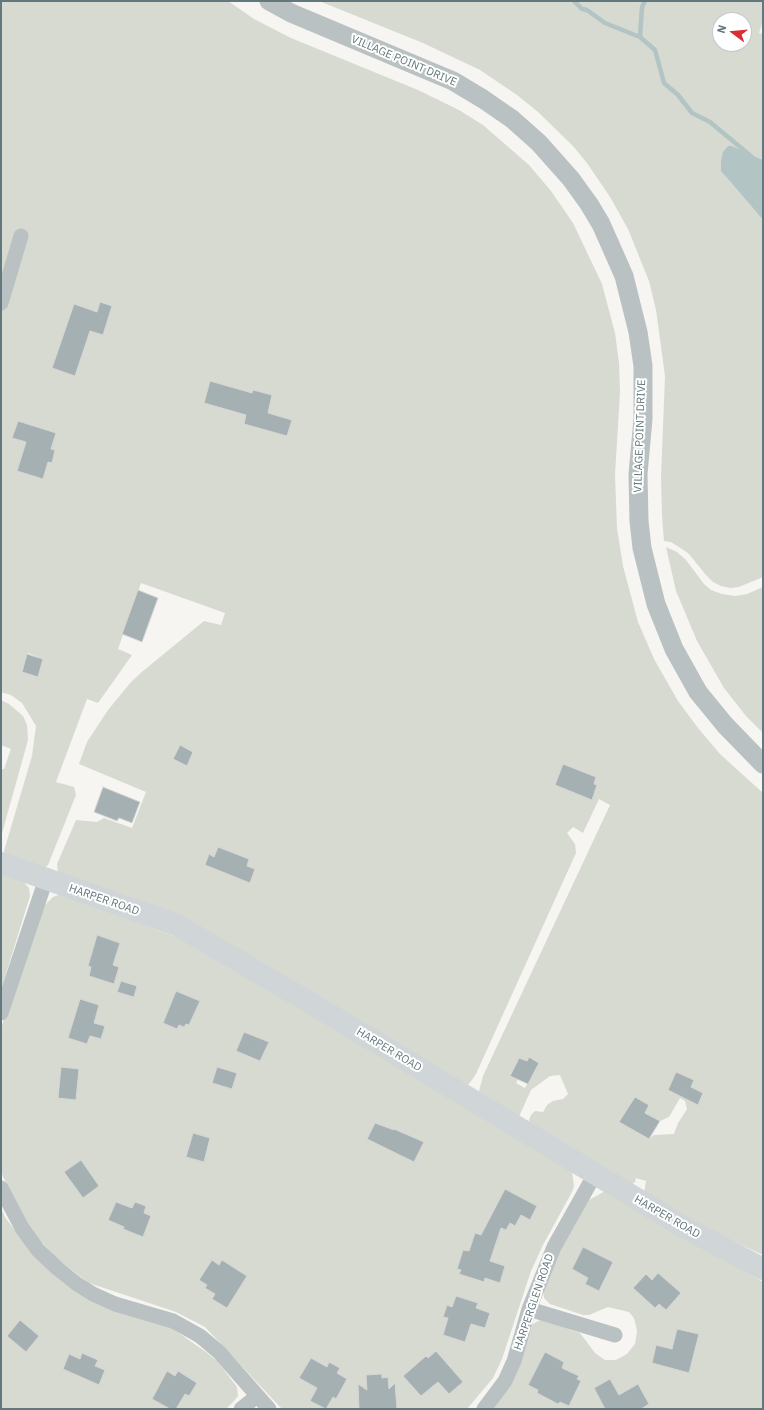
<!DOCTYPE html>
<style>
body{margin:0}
#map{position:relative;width:764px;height:1410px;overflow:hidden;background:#f6f5f2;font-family:"IBM Plex Sans",sans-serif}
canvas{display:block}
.frame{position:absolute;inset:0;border:2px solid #62787c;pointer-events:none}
.north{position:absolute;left:712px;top:12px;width:40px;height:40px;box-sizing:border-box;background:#fff;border:1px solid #c0c9cb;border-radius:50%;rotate:286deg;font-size:11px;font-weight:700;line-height:16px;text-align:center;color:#62787c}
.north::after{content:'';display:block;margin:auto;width:14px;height:18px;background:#dc2c35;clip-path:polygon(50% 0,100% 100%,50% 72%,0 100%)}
</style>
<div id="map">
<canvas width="764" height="1410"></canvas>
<div class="frame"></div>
<div class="north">N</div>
</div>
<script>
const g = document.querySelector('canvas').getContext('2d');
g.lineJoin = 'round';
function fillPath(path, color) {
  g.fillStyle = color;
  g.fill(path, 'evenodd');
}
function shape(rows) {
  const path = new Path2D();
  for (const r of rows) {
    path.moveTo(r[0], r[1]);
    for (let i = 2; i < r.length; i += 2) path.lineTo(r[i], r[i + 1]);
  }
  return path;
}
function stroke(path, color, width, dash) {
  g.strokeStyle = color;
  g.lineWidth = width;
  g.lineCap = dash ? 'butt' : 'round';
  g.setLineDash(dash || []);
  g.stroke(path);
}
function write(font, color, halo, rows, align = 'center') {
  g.font = font + ' "IBM Plex Sans",sans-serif';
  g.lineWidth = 4;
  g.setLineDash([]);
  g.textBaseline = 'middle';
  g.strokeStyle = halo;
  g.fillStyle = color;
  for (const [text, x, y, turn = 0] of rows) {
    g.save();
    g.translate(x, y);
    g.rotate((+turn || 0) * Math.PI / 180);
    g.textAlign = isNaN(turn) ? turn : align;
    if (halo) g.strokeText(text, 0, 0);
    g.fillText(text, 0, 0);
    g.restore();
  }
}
const green = shape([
 [1,1,228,1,254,19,291,38,418,90,459,110,483,125,529,165,551,191,573,223,602,284,615,333,619,363,620,392,615,475,617,528,623,566,638,622,654,659,678,701,698,728,720,754,763,793,763,1255,711,1231,644,1193,646,1181,636,1178,635,1182,630,1186,530,1126,529,1120,531,1115,535,1111,543,1112,547,1105,553,1101,563,1099,568,1094,560,1075,550,1076,531,1090,518,1119,481,1096,479,1091,483,1076,610,805,599,799,583,833,573,827,567,833,575,844,576,853,476,1074,469,1084,463,1086,58,874,57,864,76,820,97,822,104,818,132,828,146,792,79,764,87,742,108,710,131,682,143,671,204,621,221,625,225,613,141,583,118,649,132,655,98,703,87,699,56,782,74,787,76,795,48,865,43,869,5,856,4,851,32,756,36,726,22,703,11,695,1,692],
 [28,653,43,659,38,677,22,672],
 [180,746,193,752,187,766,173,759],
 [529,1057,538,1062,536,1066,537,1067,525,1088,516,1083,518,1079,510,1075,519,1058,527,1061],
 [635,1097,649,1105,645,1113,660,1121,669,1117,680,1098,685,1101,687,1109,678,1123,674,1134,654,1135,649,1139,620,1122],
 [319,1,763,1,763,21,759,33,763,34,763,160,732,146,728,146,726,177,763,220,763,577,739,587,730,588,721,586,713,582,706,575,688,553,671,542,664,541,662,516,661,477,665,376,656,310,649,281,628,229,610,197,587,163,573,146,538,112,517,95,480,70,423,43],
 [720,20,744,20,744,44,720,44],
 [666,547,677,552,686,560,704,584,711,590,722,594,735,596,747,594,763,587,763,733,746,716,724,688,697,641,676,591],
 [1,700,9,704,23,716,27,725,28,740,1,837,1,769,4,769,11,749,1,745],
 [1,870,17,875,29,888,30,896,1,990],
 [61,894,193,943,572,1171,574,1186,572,1192,543,1245,531,1271,502,1359,493,1378,467,1409,282,1409,205,1327,176,1312,89,1283,56,1258,38,1238,22,1217,1,1172,1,1028,42,908,53,897],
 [607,1190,763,1282,763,1409,490,1409,526,1343,533,1324,540,1320,548,1321,580,1333,595,1353,605,1360,616,1360,627,1354,635,1344,637,1331,634,1318,629,1312,608,1307,589,1315,583,1315,550,1304,544,1298,543,1287,560,1246,589,1200],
 [1,1208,5,1217,28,1248,64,1283,170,1327,206,1352,218,1362,237,1387,238,1396,233,1402,226,1409,1,1409]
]);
const water = shape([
 [728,146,732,146,763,160,763,220,721,171,721,161,723,152]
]);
const stream = shape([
 [574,1,582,9,587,10,605,23,640,37,655,50,664,83,678,95,692,113,710,122,752,157],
 [640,37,642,7,645,1]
]);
const building = shape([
 [100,302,112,306,103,335,90,331,75,376,52,368,74,304,97,312,100,302],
 [210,381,252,393,253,390,272,395,268,413,292,420,287,436,244,424,246,415,204,403,210,381],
 [18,421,56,433,51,449,55,450,52,463,48,462,43,479,17,471,26,442,12,438,18,421],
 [138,590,158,598,142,642,122,634,138,590],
 [27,654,43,659,38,677,22,672,27,654],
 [180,745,193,752,187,766,173,759,180,745],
 [563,764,596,777,594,784,597,785,592,800,555,785,563,764],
 [103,787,140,802,132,823,119,818,117,821,94,812,103,787],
 [218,847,249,859,247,866,255,869,250,883,205,865,209,854,214,857,218,847],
 [97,935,120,943,113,965,119,967,114,984,89,976,91,967,88,966,97,935],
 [121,981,137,986,134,997,117,992,121,981],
 [176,991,200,1001,189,1025,186,1024,184,1027,179,1025,177,1029,163,1023,176,991],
 [80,999,99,1005,94,1023,105,1026,101,1039,90,1036,87,1044,68,1038,80,999],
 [244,1032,269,1042,260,1061,236,1051,244,1032],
 [529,1057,539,1063,528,1084,510,1076,519,1058,527,1061,529,1057],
 [61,1067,79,1069,76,1100,58,1098,61,1067],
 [217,1067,237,1073,232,1089,212,1083,217,1067],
 [676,1072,694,1080,691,1087,703,1093,698,1105,668,1090,676,1072],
 [635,1097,649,1105,645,1113,660,1121,649,1139,619,1122,635,1097],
 [375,1123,394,1130,394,1129,424,1142,414,1162,367,1139,375,1123],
 [193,1133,210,1138,204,1162,186,1157,193,1133],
 [81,1160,99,1186,83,1198,64,1172,81,1160],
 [505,1189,537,1206,530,1220,521,1215,515,1226,510,1223,506,1230,501,1228,490,1261,505,1266,500,1283,485,1278,484,1282,459,1274,461,1270,457,1269,463,1250,469,1251,475,1233,481,1235,505,1189],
 [116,1202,132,1208,135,1202,146,1206,144,1213,151,1216,143,1237,123,1229,124,1227,108,1220,116,1202],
 [583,1247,613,1262,599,1291,585,1284,588,1278,572,1269,583,1247],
 [212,1260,219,1265,222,1260,247,1276,227,1308,212,1299,215,1294,205,1288,207,1285,199,1280,212,1260],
 [658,1273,681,1293,666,1310,659,1304,655,1308,633,1288,646,1274,652,1280,658,1273],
 [456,1296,478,1303,476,1308,490,1313,485,1328,471,1324,465,1342,443,1335,448,1318,443,1317,447,1305,452,1307,456,1296],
 [20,1320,39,1336,26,1352,7,1336,20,1320],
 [677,1329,699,1334,689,1373,652,1363,656,1345,672,1349,677,1329],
 [436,1351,463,1382,449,1394,438,1382,421,1396,403,1376,426,1356,428,1358,436,1351],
 [545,1352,564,1362,562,1368,579,1376,577,1379,581,1381,569,1406,560,1402,558,1404,537,1393,538,1390,528,1385,545,1352],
 [82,1353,98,1360,95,1366,105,1370,99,1385,63,1369,69,1354,80,1359,82,1353],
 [311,1358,327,1367,329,1362,340,1368,337,1373,347,1379,336,1399,333,1397,326,1409,310,1401,317,1388,299,1378,311,1358],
 [167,1371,175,1376,178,1371,197,1383,189,1396,185,1394,176,1409,170,1409,152,1399,167,1371],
 [382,1374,382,1378,388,1377,389,1389,395,1383,397,1409,359,1409,358,1384,367,1390,366,1375,382,1374],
 [610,1379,619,1395,638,1384,649,1404,641,1409,605,1409,594,1388,610,1379]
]);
const minor = shape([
 [1,303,21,236],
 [1,1013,46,879],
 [1,1188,22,1228,38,1250,57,1268,77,1284,93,1294,115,1304,173,1321,200,1336,219,1352,269,1409],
 [529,1309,615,1335],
 [241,1409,257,1396],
 [484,1409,505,1381,514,1361,529,1309,554,1247,595,1174]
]);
const tertiary = shape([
 [269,1,291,13,453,81,483,99,512,119,539,143,571,179,589,204,601,224,624,276,638,332,643,366,643,419,638,474,639,521,642,548,656,604,674,649,698,692,725,725,763,764]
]);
const secondary = shape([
 [1,863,177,925,314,1005,682,1226,763,1269]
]);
const streetNames = [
 ["VILLAGE POINT DRIVE",404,61,23],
 ["VILLAGE POINT DRIVE",640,436,-88],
 ["HARPER ROAD",104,900,19],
 ["HARPER ROAD",389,1050,31],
 ["HARPER ROAD",667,1217,30],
 ["HARPERGLEN ROAD",534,1302,-71]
];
fillPath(green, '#d7dad1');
fillPath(water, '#b3c4c4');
stroke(stream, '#b3c4c4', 4.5);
fillPath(building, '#a5b0b3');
stroke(building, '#d7d6d5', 1);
stroke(minor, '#bac1c2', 15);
stroke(tertiary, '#bac1c2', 19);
stroke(secondary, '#d0d6d8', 22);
write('11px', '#62787c', '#fff', streetNames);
</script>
